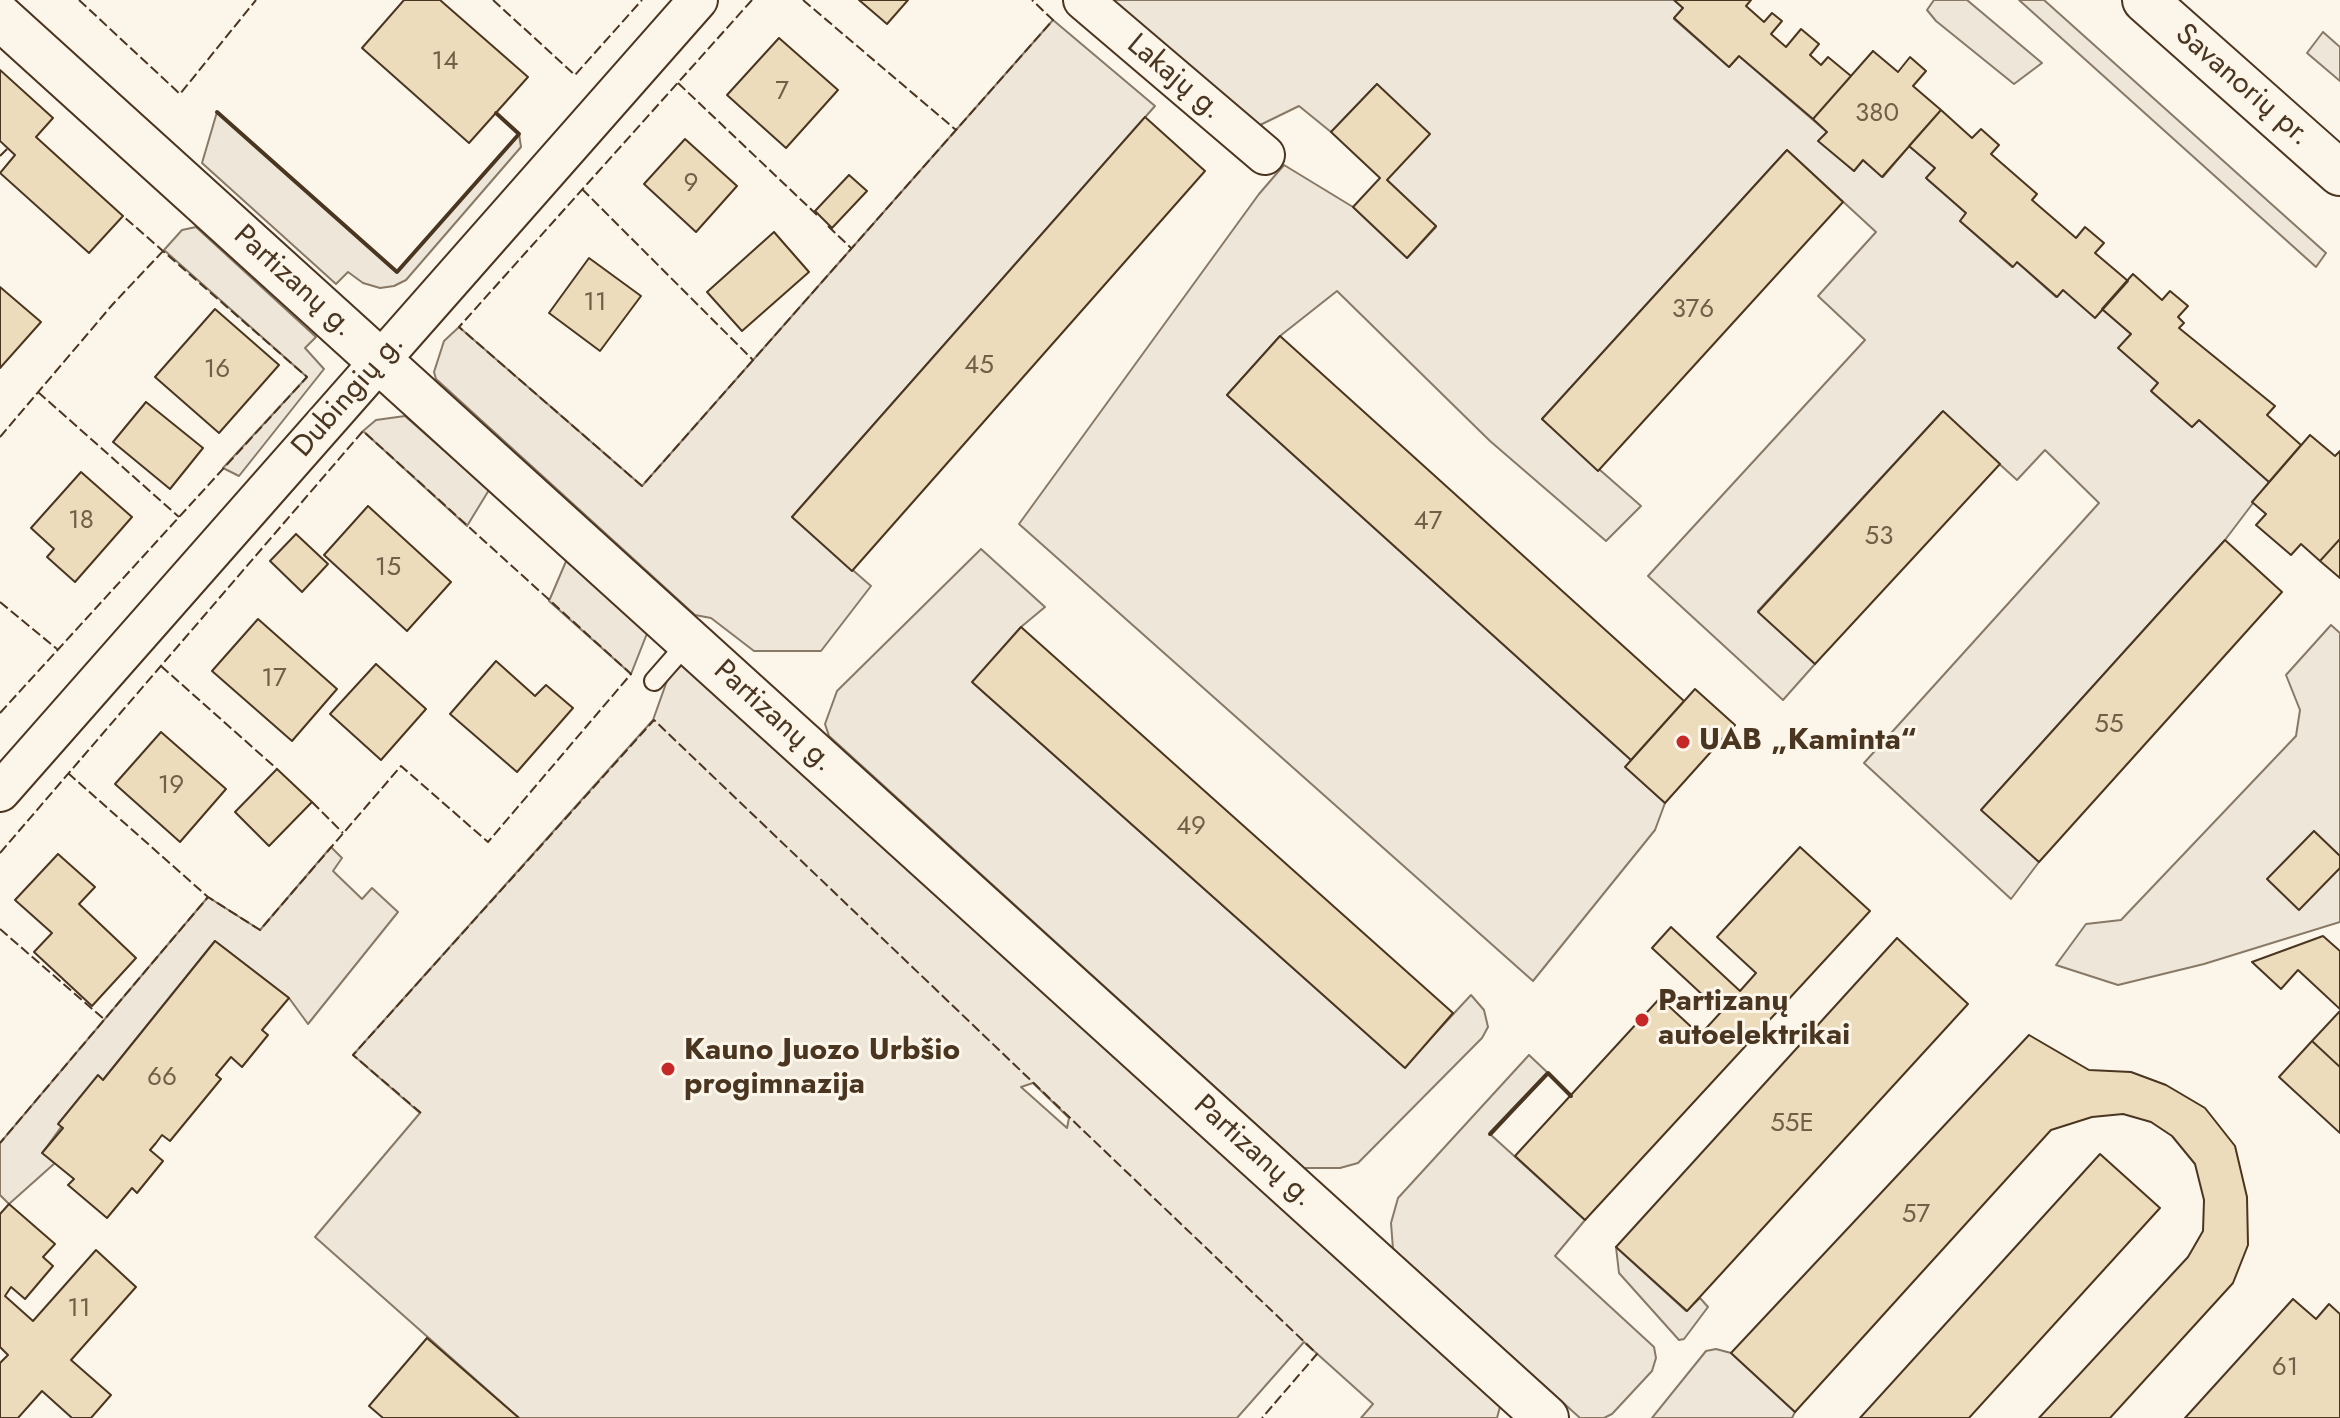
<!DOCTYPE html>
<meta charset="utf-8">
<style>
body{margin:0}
canvas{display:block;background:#fbf6e9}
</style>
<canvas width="2340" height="1418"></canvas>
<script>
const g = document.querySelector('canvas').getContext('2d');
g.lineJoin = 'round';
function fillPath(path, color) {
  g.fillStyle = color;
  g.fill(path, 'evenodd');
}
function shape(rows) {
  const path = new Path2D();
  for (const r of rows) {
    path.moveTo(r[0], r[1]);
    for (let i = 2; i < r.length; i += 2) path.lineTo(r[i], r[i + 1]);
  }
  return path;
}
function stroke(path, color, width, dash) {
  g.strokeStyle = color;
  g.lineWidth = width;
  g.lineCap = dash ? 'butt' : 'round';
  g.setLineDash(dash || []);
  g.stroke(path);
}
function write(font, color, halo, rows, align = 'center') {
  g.font = font + ' Jost,sans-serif';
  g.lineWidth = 6;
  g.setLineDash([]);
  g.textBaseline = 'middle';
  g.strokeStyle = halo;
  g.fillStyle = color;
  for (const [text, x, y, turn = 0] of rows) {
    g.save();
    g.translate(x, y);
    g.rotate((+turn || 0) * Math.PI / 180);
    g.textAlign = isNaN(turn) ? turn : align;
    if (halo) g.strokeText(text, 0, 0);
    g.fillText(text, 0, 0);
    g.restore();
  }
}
const green = shape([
 [1107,0,1674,0,1683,8,1674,19,1729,67,1739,56,1827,132,1819,141,1854,171,1863,160,1883,177,1909,146,1935,168,1927,179,1966,213,1960,221,2012,267,2017,262,2056,297,2063,290,2102,309,2131,334,2119,348,2158,383,2152,392,2192,427,2199,420,2269,482,2225,540,1982,809,2039,862,2011,899,1864,763,2099,503,2045,450,2017,480,1942,412,1758,611,1815,664,1783,700,1648,576,1865,340,1818,296,1876,232,1787,150,1542,419,1641,506,1606,541,1490,441,1337,291,1280,336,1227,395,1631,760,1626,767,1665,803,1655,830,1533,981,1019,524,1259,194,1284,165,1353,207,1407,258,1436,227,1387,180,1377,84,1331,132,1299,106,1256,127,1107,0],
 [1934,0,1967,0,2042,63,2014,84,1936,21,1927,10,1934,0],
 [2019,0,2044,0,2326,253,2316,267,2019,0],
 [1053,20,1155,106,792,517,871,586,821,651,754,651,711,618,695,615,436,379,434,372,444,341,459,327,642,486,1053,20],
 [2323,32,2340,47,2340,81,2307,53,2323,32],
 [217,112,397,272,519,134,521,147,406,280,394,286,380,288,363,283,348,272,336,284,202,163,217,112],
 [196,227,316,337,305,348,324,369,239,476,223,468,307,377,164,250,182,230,196,227],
 [405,416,489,490,467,526,363,431,376,420,405,416],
 [981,549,1045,607,1021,627,973,683,1404,1067,1471,995,1484,1010,1488,1027,1482,1038,1358,1163,1340,1168,1304,1168,829,736,825,724,837,691,981,549],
 [567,559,648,631,631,674,549,601,567,559],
 [2331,625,2340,633,2340,922,2204,964,2118,985,2056,965,2086,924,2121,920,2296,736,2300,710,2286,675,2331,625],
 [684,663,1501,1403,1497,1418,1361,1418,1373,1404,1304,1342,1237,1418,519,1418,315,1237,420,1113,353,1055,653,720,668,678,684,663],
 [1033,1083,1069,1118,1067,1128,1021,1087,1033,1083],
 [331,847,342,858,333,871,362,899,372,888,398,912,308,1024,289,998,215,941,103,1080,98,1076,43,1152,55,1163,9,1204,0,1195,0,1143,208,897,260,930,331,847],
 [1529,1055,1548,1073,1491,1135,1585,1220,1555,1256,1654,1347,1656,1358,1652,1371,1612,1414,1604,1418,1580,1418,1393,1249,1391,1223,1398,1198,1529,1055],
 [1616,1247,1686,1311,1700,1298,1708,1307,1684,1339,1679,1340,1619,1273,1616,1247],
 [1716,1349,1731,1353,1795,1412,1792,1418,1652,1418,1706,1351,1716,1349]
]);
const building = shape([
 [404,0,440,0,528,77,469,143,362,48,404,0],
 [859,0,908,0,887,24,859,0],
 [1674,0,1751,0,1746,6,1764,22,1772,13,1782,21,1771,34,1786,47,1801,29,1819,44,1810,55,1821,65,1828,57,1851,76,1813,119,1739,56,1729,67,1674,18,1683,8,1674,0],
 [779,38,838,90,786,148,727,95,779,38],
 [1873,51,1898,72,1910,57,1926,71,1913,86,1941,110,1882,177,1863,160,1854,171,1818,141,1827,132,1813,119,1873,51],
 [0,70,53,118,36,137,123,216,89,253,0,173,15,155,0,141,0,70],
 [1377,84,1430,134,1387,180,1436,226,1407,258,1353,207,1380,178,1331,132,1377,84],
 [1941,110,1972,138,1981,129,1999,145,1991,154,2037,194,2032,200,2076,238,2085,227,2104,243,2095,253,2128,281,2095,318,2063,290,2057,297,2017,262,2013,267,1960,221,1966,213,1926,178,1935,168,1909,146,1941,110],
 [1145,117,1205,171,852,571,792,517,1145,117],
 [685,139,737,186,696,232,644,184,685,139],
 [1787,150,1843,202,1598,471,1542,419,1787,150],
 [849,175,867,191,832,228,815,211,849,175],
 [774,232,809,272,742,331,707,292,774,232],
 [589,258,641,296,600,351,549,313,589,258],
 [2133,274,2162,300,2170,291,2188,306,2178,317,2184,323,2179,328,2275,406,2267,415,2301,445,2269,482,2199,420,2192,427,2151,391,2158,383,2118,348,2131,334,2102,309,2133,274],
 [0,287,41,322,0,368,0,287],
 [215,309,279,365,219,433,155,377,215,309],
 [1280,336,1684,701,1631,760,1227,395,1280,336],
 [146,402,203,448,170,489,113,442,146,402],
 [1943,411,2000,464,1815,664,1758,612,1943,411],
 [2310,435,2335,456,2340,451,2340,539,2320,561,2301,544,2291,555,2256,525,2266,514,2252,502,2310,435],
 [81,472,132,517,75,582,47,557,54,549,31,528,81,472],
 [368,506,451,582,407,631,324,555,368,506],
 [296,534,328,564,302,592,270,561,296,534],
 [2340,539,2340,578,2320,561,2340,539],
 [2225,540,2282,592,2039,862,1981,810,2225,540],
 [258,619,337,689,292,741,212,671,258,619],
 [1021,627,1453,1013,1405,1068,972,682,1021,627],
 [496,661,535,696,546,685,573,708,517,772,450,714,496,661],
 [376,664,426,709,381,760,330,714,376,664],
 [1695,689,1735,725,1665,803,1625,767,1695,689],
 [161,732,226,789,180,842,115,784,161,732],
 [277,769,312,802,269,846,235,812,277,769],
 [2314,831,2340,856,2340,868,2299,910,2267,879,2314,831],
 [1800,847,1870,911,1585,1220,1515,1156,1660,998,1700,1035,1721,1012,1652,948,1671,927,1740,991,1756,973,1717,937,1800,847],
 [58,854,95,887,79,904,136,958,92,1006,34,952,52,933,15,900,58,854],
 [2323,936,2340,951,2340,1009,2298,970,2281,989,2252,962,2323,936],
 [1897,938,1968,1004,1687,1311,1616,1247,1897,938],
 [215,941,289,998,262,1030,268,1035,242,1067,231,1057,216,1075,221,1079,170,1141,162,1135,156,1143,150,1150,163,1161,137,1193,132,1188,107,1218,68,1185,74,1179,42,1153,63,1128,58,1124,98,1075,103,1080,215,941],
 [2340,1011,2340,1067,2312,1041,2340,1011],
 [2029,1035,2089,1070,2131,1072,2166,1085,2205,1108,2235,1146,2247,1197,2248,1245,2233,1283,2110,1418,2039,1418,2188,1257,2203,1231,2204,1200,2195,1164,2172,1136,2151,1122,2123,1114,2092,1117,2051,1130,1795,1412,1731,1353,2029,1035],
 [2312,1041,2340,1067,2340,1133,2279,1077,2312,1041],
 [2100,1154,2160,1208,1969,1418,1860,1418,2100,1154],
 [9,1204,55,1244,43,1257,53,1266,25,1299,11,1287,5,1296,33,1321,96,1250,136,1287,71,1360,111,1395,91,1418,72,1418,42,1391,18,1418,0,1418,0,1363,8,1355,0,1347,0,1214,9,1204],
 [2293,1299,2316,1319,2329,1304,2340,1314,2340,1418,2185,1418,2293,1299],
 [427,1338,519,1418,383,1418,369,1406,427,1338]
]);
const lane = shape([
 [654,681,689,641]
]);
const street = shape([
 [1083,0,1265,155],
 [0,792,698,0]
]);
const secondary = shape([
 [0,17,1546,1418]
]);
const primary = shape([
 [2145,0,2340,173]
]);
const fence = shape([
 [79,0,180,94,256,0],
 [493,0,575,75,642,0],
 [752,0,459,327,642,486,1053,20,1032,0],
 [803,0,956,130],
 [678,83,817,215],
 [0,156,8,148],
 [582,189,753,360],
 [828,226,851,248],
 [38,392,179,517],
 [0,437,113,304,164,250],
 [0,602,57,649],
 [161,666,277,769],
 [0,713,307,377,123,216],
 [68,773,208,897],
 [312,802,343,833],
 [0,853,363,431,631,674,488,842,401,766,260,930,208,897,0,1143],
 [0,929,105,1020],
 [421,1113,353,1055,654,720,1317,1354,1262,1418]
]);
const wall = shape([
 [217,112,397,272,519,134,496,113],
 [1490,1134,1548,1073,1571,1096]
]);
const markers = [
 [1683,742,8,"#c62828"],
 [1642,1020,8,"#c62828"],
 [668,1069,8,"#c62828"]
];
const numberNames = [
 ["14",445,63],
 ["7",782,93],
 ["380",1877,115],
 ["9",691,185],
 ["11",595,304],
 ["376",1693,311],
 ["45",979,367],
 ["16",217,371],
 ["18",81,522],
 ["47",1428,523],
 ["53",1879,538],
 ["15",388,569],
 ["17",274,680],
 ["55",2109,726],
 ["19",171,787],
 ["49",1191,828],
 ["66",162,1079],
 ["55E",1792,1125],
 ["57",1916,1216],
 ["11",79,1310],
 ["61",2285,1369]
];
const streetNames = [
 ["Lakajų g.",1174,78,40],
 ["Savanorių pr.",2242,86,41],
 ["Partizanų g.",293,282,42],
 ["Dubingių g.",349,396,-49],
 ["Partizanų g.",773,717,42],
 ["Partizanų g.",1253,1152,42]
];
const poiNames = [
 ["UAB „Kaminta“",1699,742],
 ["Partizanų",1658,1003],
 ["autoelektrikai",1658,1037],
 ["Kauno Juozo Urbšio",684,1052],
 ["progimnazija",684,1086]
];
fillPath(green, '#ede6d9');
stroke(green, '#887966', 2);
fillPath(building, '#ecdcbc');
stroke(building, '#4a3520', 2);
stroke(lane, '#4a3520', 22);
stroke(street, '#4a3520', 42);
stroke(secondary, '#4a3520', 48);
stroke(primary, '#4a3520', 48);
stroke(lane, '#fbf6e9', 18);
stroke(street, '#fbf6e9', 38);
stroke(secondary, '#fbf6e9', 44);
stroke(primary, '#fbf6e9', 44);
stroke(fence, '#4a3520', 2, [10, 4]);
stroke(wall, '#4a3520', 4);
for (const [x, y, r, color] of markers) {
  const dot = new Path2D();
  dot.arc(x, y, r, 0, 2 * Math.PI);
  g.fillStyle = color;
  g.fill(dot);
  stroke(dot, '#fbf6e9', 3);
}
write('26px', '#725f47', null, numberNames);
write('30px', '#4a3520', '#fbf6e9', streetNames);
write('bold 30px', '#4a3520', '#fbf6e9', poiNames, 'left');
</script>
